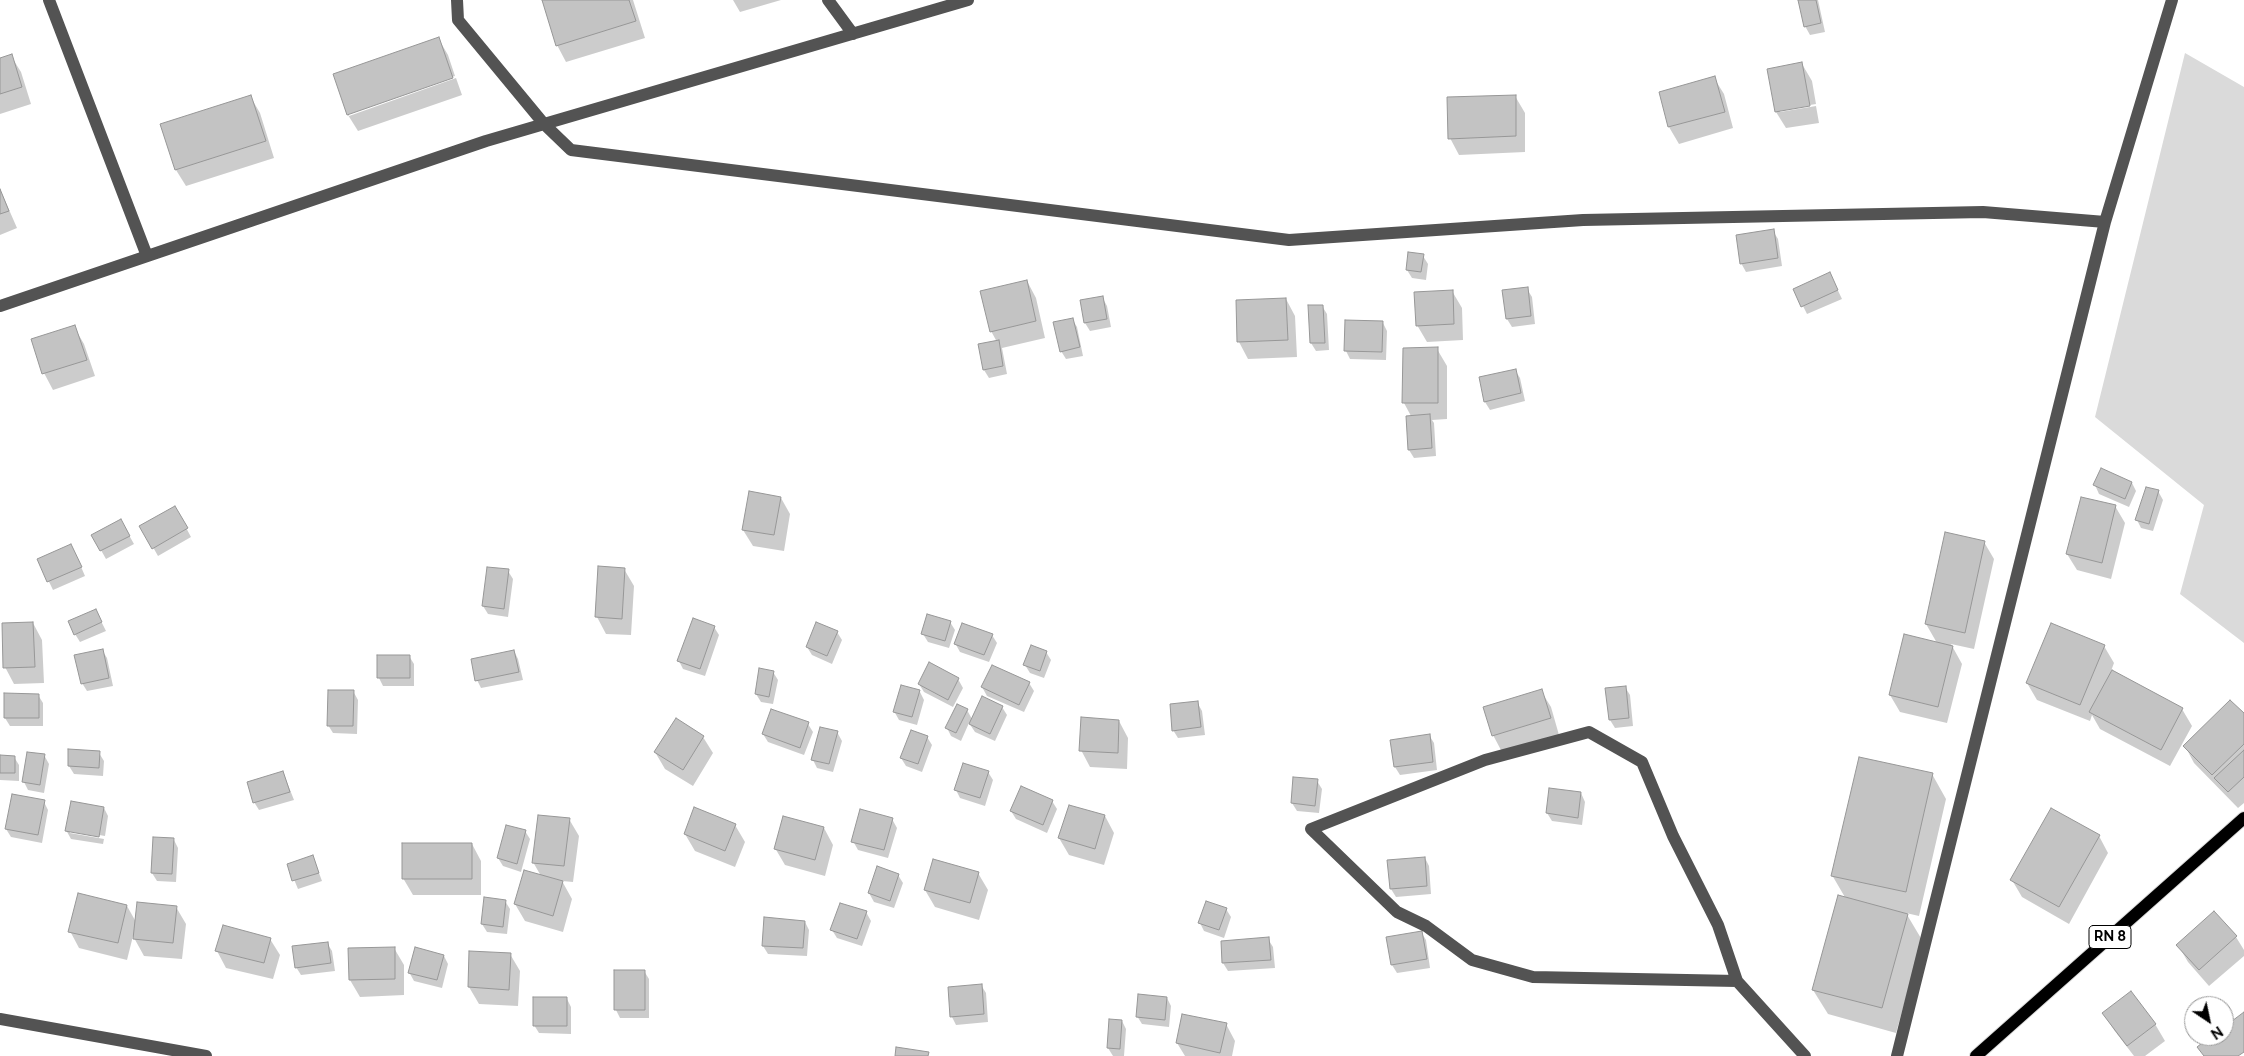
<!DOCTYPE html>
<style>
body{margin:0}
#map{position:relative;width:2244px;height:1056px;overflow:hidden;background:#fff;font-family:Raleway,sans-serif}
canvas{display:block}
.north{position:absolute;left:2184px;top:996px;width:50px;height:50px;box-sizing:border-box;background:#fff;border:1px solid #999;border-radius:50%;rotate:146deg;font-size:14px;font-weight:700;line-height:20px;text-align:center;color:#000}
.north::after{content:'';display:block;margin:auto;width:18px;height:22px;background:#000;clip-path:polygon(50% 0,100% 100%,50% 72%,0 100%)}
</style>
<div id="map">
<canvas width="2244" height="1056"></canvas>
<div class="north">N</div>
</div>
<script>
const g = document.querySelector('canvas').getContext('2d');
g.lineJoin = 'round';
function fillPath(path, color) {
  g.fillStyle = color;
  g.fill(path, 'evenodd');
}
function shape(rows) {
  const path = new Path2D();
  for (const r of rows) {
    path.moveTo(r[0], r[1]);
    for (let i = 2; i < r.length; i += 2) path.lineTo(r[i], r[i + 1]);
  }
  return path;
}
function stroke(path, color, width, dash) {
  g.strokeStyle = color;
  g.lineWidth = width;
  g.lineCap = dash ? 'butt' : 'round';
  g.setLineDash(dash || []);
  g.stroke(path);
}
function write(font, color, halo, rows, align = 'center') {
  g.font = font + ' Raleway,sans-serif';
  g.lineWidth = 4.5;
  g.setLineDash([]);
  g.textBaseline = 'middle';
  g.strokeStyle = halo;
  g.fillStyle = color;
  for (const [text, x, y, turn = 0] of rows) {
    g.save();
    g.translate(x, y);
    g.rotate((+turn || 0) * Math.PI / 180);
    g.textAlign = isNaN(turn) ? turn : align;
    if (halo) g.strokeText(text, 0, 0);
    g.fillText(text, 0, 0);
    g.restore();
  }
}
const green = shape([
 [2185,53,2244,87,2244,643,2180,594,2204,505,2095,417]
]);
const shadow = shape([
 [543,0,633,0,645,38,566,62,557,45],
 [733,0,781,0,740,12],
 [1799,0,1818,0,1825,32,1810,35,1805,26],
 [438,38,448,55,455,76,349,113,349,116,456,78,462,95,358,131,348,115,334,75],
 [11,56,21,72,31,104,0,114,0,59],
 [1802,64,1812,81,1816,104,1780,110,1780,112,1816,106,1819,123,1786,128,1776,112],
 [1714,78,1724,94,1733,128,1679,144,1669,127,1660,93],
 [250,96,260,113,274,158,186,186,176,170,162,125],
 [1515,96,1525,113,1525,152,1459,155,1450,138],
 [0,189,17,228,0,235],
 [1773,231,1778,239,1782,266,1746,272,1741,263],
 [1423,256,1428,264,1426,280,1412,278,1407,270],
 [1830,274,1842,299,1807,314,1795,290],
 [1027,281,1036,298,1045,338,1002,348,1007,374,989,378,984,370,997,342,991,331],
 [1527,289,1532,297,1535,324,1512,327,1507,319],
 [1452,291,1462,308,1463,340,1427,342,1417,325],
 [1102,297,1107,306,1111,327,1090,331,1085,323,1081,301],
 [1286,299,1295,316,1297,357,1248,359,1239,342],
 [1322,306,1327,314,1329,350,1316,351,1311,343],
 [1072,319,1077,327,1083,356,1066,359,1061,351],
 [1383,323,1387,331,1386,360,1350,359,1346,351],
 [74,327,84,344,95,376,53,390,44,373],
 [1437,349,1447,366,1447,419,1432,420,1434,423,1436,456,1414,458,1409,450,1411,416,1404,403],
 [1515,370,1520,378,1525,401,1490,410,1485,402],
 [2132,483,2136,491,2129,507,2099,494,2095,485],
 [2158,491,2163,500,2153,531,2141,528,2137,520],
 [781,498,790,514,784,551,753,546,743,530],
 [2115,506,2125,523,2111,579,2077,570,2067,554],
 [175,507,191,537,158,556,141,526],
 [121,521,134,544,106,559,93,536],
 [1984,542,1994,559,1974,649,1951,644,1962,664,1947,723,1900,712,1890,695,1937,643,1926,624],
 [75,553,85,576,53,590,38,559],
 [624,569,634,586,631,635,606,634,597,617],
 [508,571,513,579,508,617,488,614,483,606],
 [100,619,106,631,80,642,75,634],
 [950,622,955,630,949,648,928,642,923,634],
 [33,623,42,640,44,683,14,684,5,667],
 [714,627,719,635,705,676,683,669,679,661],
 [837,632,842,640,832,664,812,655,807,647],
 [992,635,997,643,989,662,960,652,955,643],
 [2104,646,2114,663,2111,671,2182,709,2192,726,2170,766,2100,729,2092,715,2090,721,2037,700,2027,683],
 [102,650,107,658,113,686,87,691,82,683],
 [514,651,518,659,523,680,481,688,477,680],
 [1046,652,1051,660,1044,678,1030,673,1025,665],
 [409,656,414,664,414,686,383,686,379,678],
 [929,664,958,679,963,688,953,707,924,692,919,684],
 [773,672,778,680,773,704,761,702,756,694],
 [1029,683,1034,691,1024,712,987,696,982,687],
 [1625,687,1630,695,1633,726,1615,728,1610,720,1606,689],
 [353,691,358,700,357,734,333,733,328,725],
 [1541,691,1551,707,1559,735,1502,752,1493,735],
 [920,692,924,700,917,725,899,720,894,711],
 [38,695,43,703,43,726,10,726,5,718],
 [1197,702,1202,711,1205,735,1178,738,1173,730],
 [1002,707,1007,715,995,741,975,732,969,723,961,741,951,736,947,728,967,710,972,719],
 [2244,715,2244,803,2238,808,2194,763,2185,746],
 [1119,721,1128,738,1127,769,1090,767,1081,750],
 [808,724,813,732,804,755,768,742,763,734],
 [837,732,842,741,833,772,817,768,813,760],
 [1429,735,1434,743,1437,770,1400,775,1395,767,1391,741],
 [703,737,713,753,693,786,665,769,655,752],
 [927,737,932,745,922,772,906,766,901,758],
 [99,753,104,761,103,776,74,774,69,766],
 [44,755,49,764,44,793,28,790,24,782],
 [0,757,14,757,19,765,19,781,0,780],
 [283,772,294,800,259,810,254,802],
 [988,772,993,780,985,806,960,798,956,790],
 [1932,774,1946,799,1919,916,1906,913,1922,940,1896,1033,1828,1014,1813,990,1846,899,1832,875],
 [1317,781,1322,789,1319,813,1297,811,1292,803],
 [1581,793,1585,802,1582,825,1552,821,1547,813],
 [1052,801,1057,809,1047,833,1016,819,1011,811],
 [44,802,48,810,42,843,11,837,6,829],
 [1069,806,1105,816,1114,833,1104,865,1069,855,1059,838],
 [104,808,108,816,105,836,70,830,70,833,104,839,103,844,71,839,66,830],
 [784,818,824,828,833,845,825,876,785,865,775,848],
 [569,819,579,836,573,882,562,881,572,899,563,932,525,921,515,904,541,876,533,862],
 [892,819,897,828,888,858,858,850,853,841],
 [735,825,745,842,735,867,695,851,685,834],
 [525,831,530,839,521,872,503,866,498,858],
 [2099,836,2108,853,2069,924,2022,897,2012,880],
 [174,840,178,848,176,882,157,881,152,873],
 [472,844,481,861,481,895,413,895,403,878],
 [313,857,322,881,298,889,288,865],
 [1425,858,1429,866,1431,894,1396,897,1391,889],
 [978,873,988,890,979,920,935,907,925,890],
 [898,875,903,883,894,908,874,902,869,893],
 [505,901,510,909,507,934,487,932,482,924],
 [127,906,136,922,176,907,186,924,182,959,144,956,133,936,127,960,79,948,70,931],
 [1226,909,1231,917,1224,938,1204,931,1200,923],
 [866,912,871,921,862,946,837,938,832,930],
 [2214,913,2236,937,2244,950,2244,956,2209,986,2188,962,2178,945],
 [805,922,809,930,807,956,768,954,763,946],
 [1421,932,1426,940,1430,968,1397,973,1392,965,1388,938],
 [270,939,280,955,273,979,226,968,217,951],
 [1268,939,1273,947,1275,968,1228,971,1223,963],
 [327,943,332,951,335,971,301,975,296,967],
 [394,948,404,965,404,995,360,997,350,980],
 [510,954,520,971,518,1006,479,1004,469,987],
 [444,956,448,964,442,988,414,981,409,972],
 [644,971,649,979,649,1018,620,1018,616,1010],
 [981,985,986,993,988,1022,956,1025,952,1017],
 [1167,998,1171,1006,1169,1027,1142,1024,1137,1016],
 [567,999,571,1007,571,1034,539,1033,534,1025],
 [2104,1014,2155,1024,2165,1041,2145,1056,2134,1056,2114,1030],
 [1122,1021,1126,1029,1124,1056,1113,1056,1108,1048],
 [1226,1024,1235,1041,1232,1056,1185,1056,1177,1043]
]);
const building = shape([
 [542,0,629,0,636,21,556,46,542,0],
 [1798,0,1816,0,1821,23,1804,27,1798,0],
 [439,37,453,78,347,115,333,74,439,37],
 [12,54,22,87,0,94,0,58,12,54],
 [1802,62,1810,106,1775,112,1767,69,1802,62],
 [1715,76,1725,112,1668,127,1659,92,1715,76],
 [251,95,266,141,175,170,160,124,251,95],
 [1516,95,1516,136,1448,139,1447,97,1516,95],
 [0,189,9,211,0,214,0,189],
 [1774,229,1778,258,1740,264,1736,235,1774,229],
 [1408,252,1424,254,1421,272,1406,270,1408,252],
 [1830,272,1838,290,1801,307,1793,289,1830,272],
 [1027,280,1036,321,990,332,980,291,1027,280],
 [1528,287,1531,316,1506,319,1502,290,1528,287],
 [1453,290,1454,324,1416,326,1414,292,1453,290],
 [1103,296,1107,319,1084,323,1080,300,1103,296],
 [1286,298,1288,340,1237,342,1236,300,1286,298],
 [1308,305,1323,305,1325,343,1310,343,1308,305],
 [1073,318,1080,347,1060,352,1053,322,1073,318],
 [1345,320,1383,321,1382,352,1344,351,1345,320],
 [75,325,87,360,42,374,31,339,75,325],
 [999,340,1003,366,983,370,978,344,999,340],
 [1438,347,1438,403,1402,403,1403,348,1438,347],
 [1516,369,1521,393,1484,402,1479,377,1516,369],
 [1430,414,1432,448,1408,450,1406,416,1430,414],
 [2101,468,2132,482,2125,499,2093,485,2101,468],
 [2146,487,2159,490,2149,524,2135,520,2146,487],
 [749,491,781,497,774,535,742,530,749,491],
 [2081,497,2116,505,2102,563,2066,554,2081,497],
 [175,506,188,528,152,549,139,526,175,506],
 [121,519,130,536,100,551,91,535,121,519],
 [1945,532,1985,541,1965,633,1925,624,1945,532],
 [71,544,82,567,47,582,37,559,71,544],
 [598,566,625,568,622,619,595,617,598,566],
 [487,567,509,569,504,609,482,606,487,567],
 [96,609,102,622,74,635,68,621,96,609],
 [927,614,951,621,945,641,921,634,927,614],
 [693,618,715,626,700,669,677,661,693,618],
 [33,622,35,667,3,668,2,623,33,622],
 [816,622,838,631,827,656,806,647,816,622],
 [962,623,993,634,984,655,954,644,962,623],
 [2051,623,2105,645,2080,705,2026,683,2051,623],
 [1904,634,1953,646,1938,707,1889,695,1904,634],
 [1031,645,1047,651,1040,671,1023,665,1031,645],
 [103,649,109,678,81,684,74,655,103,649],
 [514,650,519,672,475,681,471,659,514,650],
 [377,655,410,655,410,678,377,678,377,655],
 [929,662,959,678,948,700,918,684,929,662],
 [992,665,1030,682,1019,705,981,687,992,665],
 [759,668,774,671,769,697,755,694,759,668],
 [2112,670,2183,708,2161,750,2089,712,2112,670],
 [901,685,920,690,912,717,893,712,901,685],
 [1626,686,1629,718,1609,720,1605,688,1626,686],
 [1542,689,1551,718,1492,736,1483,707,1542,689],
 [328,690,354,690,353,726,327,726,328,690],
 [4,693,39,694,39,718,4,718,4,693],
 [982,696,1003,706,990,734,969,724,982,696],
 [2230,700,2244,713,2244,744,2212,775,2183,746,2230,700],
 [1198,701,1201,727,1172,731,1170,704,1198,701],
 [957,704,968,709,956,733,945,728,957,704],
 [771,709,809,722,800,748,762,734,771,709],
 [1081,717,1119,720,1118,753,1079,751,1081,717],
 [676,718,704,736,683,770,654,752,676,718],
 [820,727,838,731,829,764,811,760,820,727],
 [911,730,928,736,918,764,900,758,911,730],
 [1430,734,1433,762,1394,767,1390,740,1430,734],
 [68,749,100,751,99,768,68,766,68,749],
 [2244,750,2244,777,2228,792,2214,778,2244,750],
 [27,752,45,754,40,785,22,782,27,752],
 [0,755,15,756,15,773,0,773,0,755],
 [1859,757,1933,773,1906,892,1831,876,1859,757],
 [963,763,989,771,980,798,954,790,963,763],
 [283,771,290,792,253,803,247,782,283,771],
 [1293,777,1318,779,1315,806,1291,803,1293,777],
 [1021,786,1053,800,1043,825,1010,811,1021,786],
 [1549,788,1581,792,1578,818,1546,813,1549,788],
 [12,794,45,800,38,835,5,829,12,794],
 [71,801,104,807,99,837,65,831,71,801],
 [1069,805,1105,815,1095,849,1058,838,1069,805],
 [694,807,736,824,725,851,684,834,694,807],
 [2051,808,2100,835,2059,907,2010,880,2051,808],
 [860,809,893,818,884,850,851,842,860,809],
 [538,815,570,818,564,866,532,863,538,815],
 [783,816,824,827,815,860,774,849,783,816],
 [506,825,526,830,517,864,497,858,506,825],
 [153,837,174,838,172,874,151,873,153,837],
 [402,843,472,843,472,879,402,879,402,843],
 [313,855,319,873,292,881,287,864,313,855],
 [1425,857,1427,886,1390,889,1387,860,1425,857],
 [933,859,979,872,970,903,924,890,933,859],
 [877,866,899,874,890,901,868,893,877,866],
 [524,870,563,881,553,916,514,904,524,870],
 [78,893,127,905,118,943,68,932,78,893],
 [1838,895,1908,914,1882,1008,1812,990,1838,895],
 [484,897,506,900,503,927,481,924,484,897],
 [1206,901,1227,908,1219,930,1198,923,1206,901],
 [137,902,177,906,173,943,133,939,137,902],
 [840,903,867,911,857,939,830,930,840,903],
 [2214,911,2237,936,2199,970,2176,945,2214,911],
 [764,917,805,921,803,948,762,946,764,917],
 [223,925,271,938,264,963,215,951,223,925],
 [1422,931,1427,959,1391,965,1386,937,1422,931],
 [1269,937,1271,960,1222,963,1221,941,1269,937],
 [328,942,331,963,295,968,292,946,328,942],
 [395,947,395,979,349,980,348,948,395,947],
 [415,947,444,955,437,980,408,973,415,947],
 [469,951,511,953,509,990,468,987,469,951],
 [614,970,645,970,645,1010,614,1010,614,970],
 [982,984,984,1014,950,1017,948,987,982,984],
 [2131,991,2156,1024,2127,1046,2102,1013,2131,991],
 [1138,994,1167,997,1165,1020,1136,1017,1138,994],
 [533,997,567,997,567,1026,533,1026,533,997],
 [2244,1012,2244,1052,2238,1056,2204,1056,2197,1047,2211,1036,2224,1036,2224,1027,2244,1012],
 [1182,1014,1227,1023,1220,1053,1176,1043,1182,1014],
 [1109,1019,1122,1020,1120,1049,1107,1048,1109,1019],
 [896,1047,929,1052,928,1056,895,1056,896,1047]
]);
const minor = shape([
 [49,0,147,256],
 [457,0,458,20,544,124,571,150,1289,240,1583,220,1983,212,2105,222],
 [828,0,853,34],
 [0,306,486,141,968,0],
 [1737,981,1533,977,1472,960,1426,926,1397,912,1311,829,1485,760,1589,732,1642,762,1673,836,1718,925,1737,981,1805,1056],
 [0,1019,206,1056],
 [1897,1056,2105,222,2172,0]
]);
const major = shape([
 [1976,1056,2244,818]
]);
const shields = [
 [2110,937,42]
];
const shieldNames = [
 ["RN 8",2110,937]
];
fillPath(green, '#dadada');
fillPath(shadow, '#0003');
fillPath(building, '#c3c3c3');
stroke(building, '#979797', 1);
stroke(major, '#dbdbdb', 14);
stroke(minor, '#535353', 12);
stroke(major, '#000', 12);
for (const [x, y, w] of shields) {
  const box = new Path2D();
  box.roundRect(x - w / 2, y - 11.5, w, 23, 4);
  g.fillStyle = '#fff';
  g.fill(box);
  stroke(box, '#000', 1);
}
write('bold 14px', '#000', null, shieldNames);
</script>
